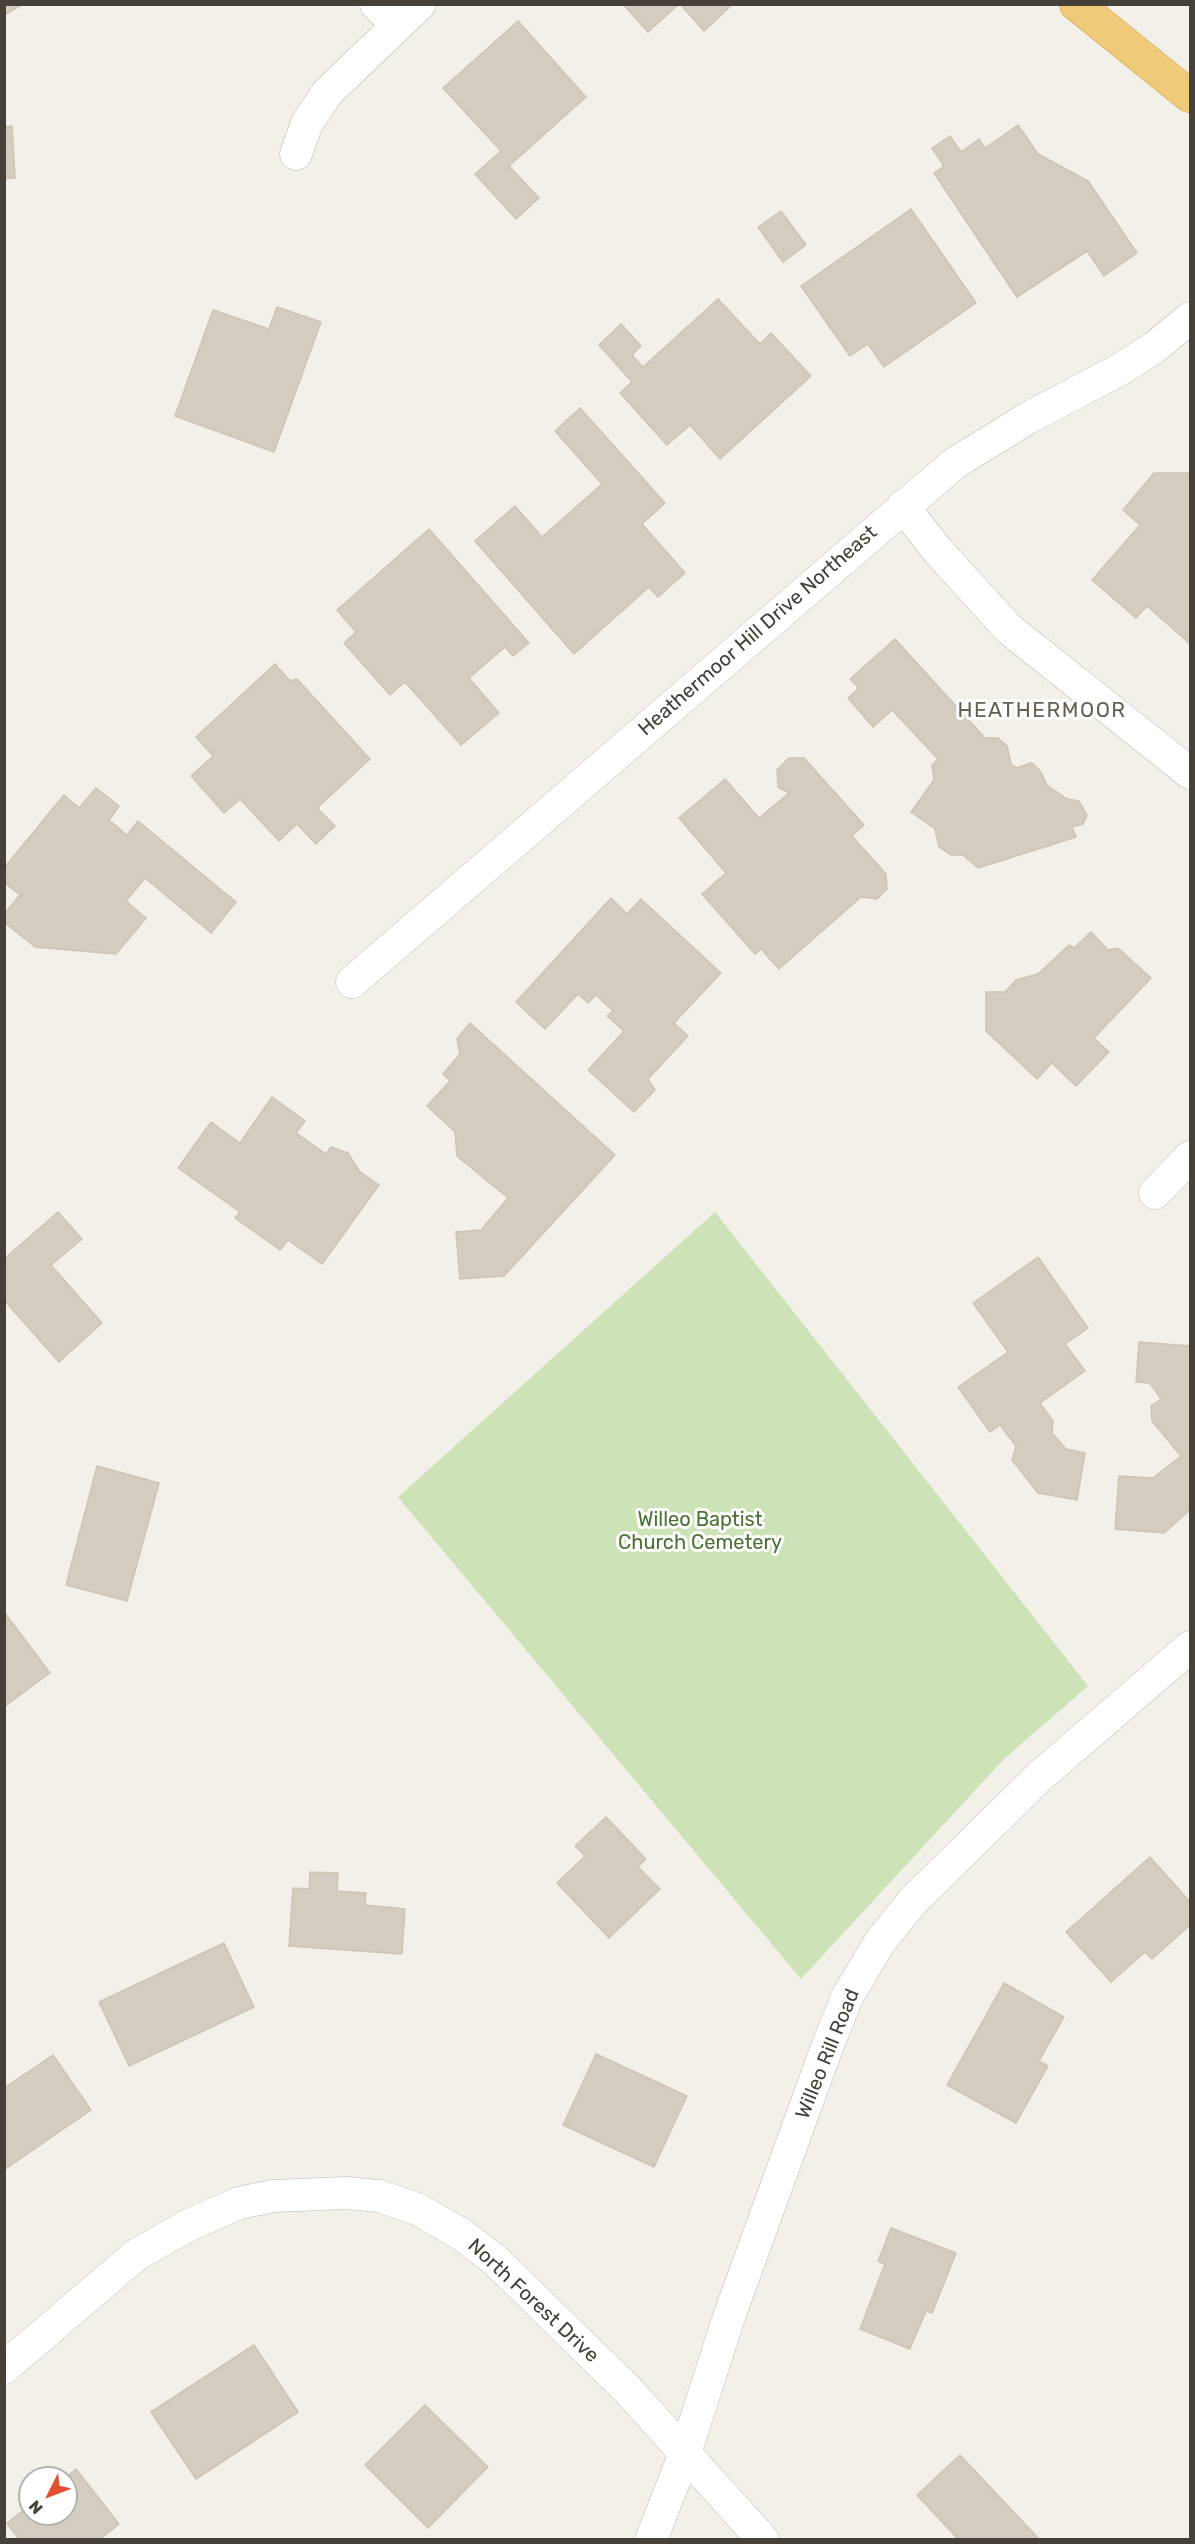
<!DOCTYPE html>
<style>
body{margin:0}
#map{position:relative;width:1195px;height:2544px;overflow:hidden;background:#f3f0e9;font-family:Rubik,sans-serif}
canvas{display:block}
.frame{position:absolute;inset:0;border:6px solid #464138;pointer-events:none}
.north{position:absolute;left:18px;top:2466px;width:60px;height:60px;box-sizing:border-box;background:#fff;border:2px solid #b5b3af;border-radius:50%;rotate:228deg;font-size:16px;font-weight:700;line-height:24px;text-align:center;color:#464138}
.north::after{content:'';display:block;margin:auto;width:21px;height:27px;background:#e25031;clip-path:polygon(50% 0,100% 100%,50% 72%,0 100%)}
</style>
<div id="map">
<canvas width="1195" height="2544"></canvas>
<div class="frame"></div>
<div class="north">N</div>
</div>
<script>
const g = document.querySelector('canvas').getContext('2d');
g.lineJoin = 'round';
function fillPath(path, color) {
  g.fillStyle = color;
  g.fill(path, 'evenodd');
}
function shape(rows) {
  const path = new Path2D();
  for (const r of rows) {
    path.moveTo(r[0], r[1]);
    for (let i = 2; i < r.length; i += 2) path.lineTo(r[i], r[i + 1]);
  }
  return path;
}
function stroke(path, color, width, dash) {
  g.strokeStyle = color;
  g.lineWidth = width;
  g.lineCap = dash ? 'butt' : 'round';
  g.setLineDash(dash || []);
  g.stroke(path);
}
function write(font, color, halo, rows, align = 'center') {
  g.font = font + ' Rubik,sans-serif';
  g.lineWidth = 6;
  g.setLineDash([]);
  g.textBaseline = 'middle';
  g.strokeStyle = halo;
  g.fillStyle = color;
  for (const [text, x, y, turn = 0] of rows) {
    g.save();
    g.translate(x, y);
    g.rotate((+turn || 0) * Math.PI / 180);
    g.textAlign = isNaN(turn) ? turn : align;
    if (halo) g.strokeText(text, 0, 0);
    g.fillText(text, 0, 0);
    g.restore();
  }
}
const green = shape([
 [715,1212,1088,1686,1004,1759,801,1979,398,1497]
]);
const building = shape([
 [4,4,23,4,4,15,4,4],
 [623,4,679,4,648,32,623,4],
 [680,4,733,4,704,31,680,4],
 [518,21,586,97,509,166,539,198,516,219,475,174,501,151,443,88,518,21],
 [1018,125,1038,154,1088,181,1137,253,1104,276,1087,251,1017,297,934,173,944,166,932,148,950,136,961,152,979,139,985,148,1018,125],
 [12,126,15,178,4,179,4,127,12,126],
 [911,209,976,303,884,367,868,344,850,356,801,286,911,209],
 [781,211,806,245,783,262,758,227,781,211],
 [718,299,760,344,771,333,811,376,720,459,690,425,667,445,620,393,632,382,599,345,621,324,641,346,632,355,643,367,718,299],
 [277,307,321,322,274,452,175,416,213,310,269,329,277,307],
 [580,408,665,503,642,524,685,573,658,597,649,587,574,654,475,541,515,506,542,537,602,484,555,431,580,408],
 [1154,473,1190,473,1190,644,1147,606,1136,618,1092,580,1140,525,1123,510,1154,473],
 [429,529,529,643,513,656,505,647,469,678,499,713,461,745,405,682,390,695,344,643,356,632,337,610,429,529],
 [895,639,985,738,998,738,1007,746,1011,764,1016,768,1032,763,1041,772,1047,785,1067,799,1079,801,1087,815,1083,824,1072,827,1076,837,978,868,963,855,951,855,939,847,935,829,911,812,934,780,932,765,938,759,892,710,873,727,848,698,859,688,850,679,895,639],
 [275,664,290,681,297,679,370,759,317,808,335,826,316,844,297,824,279,841,240,799,224,813,191,776,213,756,196,737,275,664],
 [789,758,804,758,864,825,852,836,886,874,887,889,877,899,861,897,779,969,761,949,755,954,702,894,726,873,679,818,725,779,759,818,789,793,778,787,777,770,789,758],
 [96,788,119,806,109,820,127,835,138,821,236,902,211,933,145,878,126,901,146,918,116,954,35,947,4,922,4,914,20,895,4,882,4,868,64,795,79,808,96,788],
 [611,898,627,914,641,899,721,973,674,1023,688,1036,648,1079,655,1090,634,1112,588,1070,624,1031,607,1016,613,1011,596,995,588,1003,578,994,545,1029,516,1002,611,898],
 [1091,932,1108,950,1118,948,1151,978,1094,1038,1109,1052,1076,1086,1052,1063,1037,1079,986,1031,986,992,1005,992,1016,980,1038,974,1069,945,1074,948,1091,932],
 [470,1023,615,1155,504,1276,460,1279,456,1232,481,1230,508,1198,457,1156,455,1132,427,1106,450,1081,443,1074,460,1054,457,1039,470,1023],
 [272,1097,305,1121,296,1133,326,1154,331,1147,348,1153,359,1171,379,1185,322,1264,288,1240,280,1250,235,1218,240,1212,178,1168,211,1122,240,1143,272,1097],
 [58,1212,82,1239,51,1265,102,1323,59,1362,4,1300,4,1259,58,1212],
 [1038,1257,1088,1328,1065,1344,1085,1371,1040,1403,1053,1421,1052,1433,1066,1449,1085,1453,1077,1500,1038,1493,1012,1460,1016,1446,1000,1425,990,1432,958,1387,1008,1352,973,1303,1038,1257],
 [1139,1342,1190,1346,1190,1510,1164,1533,1115,1529,1119,1476,1153,1478,1181,1456,1152,1421,1151,1406,1161,1399,1150,1383,1136,1382,1139,1342],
 [97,1466,159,1483,127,1601,66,1585,97,1466],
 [4,1612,50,1673,4,1707,4,1612],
 [606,1817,646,1859,638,1867,660,1889,609,1938,557,1883,585,1856,575,1846,606,1817],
 [1150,1857,1190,1902,1190,1925,1152,1959,1145,1952,1111,1982,1066,1932,1150,1857],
 [310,1872,338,1873,337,1891,366,1893,365,1905,405,1909,402,1954,289,1946,293,1888,309,1889,310,1872],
 [224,1943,254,2007,129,2066,99,2002,224,1943],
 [1004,1983,1064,2017,1039,2061,1048,2066,1016,2123,947,2085,1004,1983],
 [596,2054,687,2096,654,2167,563,2125,596,2054],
 [53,2055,91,2110,4,2170,4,2088,53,2055],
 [891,2228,956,2253,932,2313,926,2311,910,2349,860,2329,885,2264,878,2261,891,2228],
 [254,2345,298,2412,196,2479,151,2412,254,2345],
 [425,2405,488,2467,428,2528,365,2465,425,2405],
 [960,2455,1040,2540,953,2540,956,2537,917,2495,960,2455],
 [76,2469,119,2524,99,2540,20,2540,7,2523,30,2505,30,2514,66,2514,65,2478,76,2469]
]);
const street = shape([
 [376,4,397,26],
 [296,154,307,123,328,92,420,4],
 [903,506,938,551,1009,629,1190,773],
 [352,982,955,463,1028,418,1121,369,1155,347,1190,318],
 [1155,1193,1190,1157],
 [4,2368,136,2255,187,2226,239,2203,273,2196,346,2193,379,2196,417,2209,461,2234,496,2261,628,2390,763,2540],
 [651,2540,685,2453,730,2314,826,2050,847,1997,880,1942,912,1902,1039,1777,1190,1647]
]);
const highway = shape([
 [1076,4,1190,96]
]);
const streetNames = [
 ["Heathermoor Hill Drive Northeast",758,631,-41],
 ["Willeo Rill Road",828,2054,-68],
 ["North Forest Drive",533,2301,43]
];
const parkNames = [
 ["Willeo Baptist",700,1520],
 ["Church Cemetery",700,1543]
];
const neighbourhoodNames = [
 ["HEATHERMOOR",1042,711]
];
fillPath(green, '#cee2b7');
fillPath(building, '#d3ccc0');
stroke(building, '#cdc4b4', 1.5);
stroke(street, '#bdb8ad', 33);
stroke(highway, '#cc9f4a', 34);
stroke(street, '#fff', 32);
stroke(highway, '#eeca79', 33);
write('20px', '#464138', '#fff', streetNames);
write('20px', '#487132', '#fff', parkNames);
g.letterSpacing = '1.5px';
write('21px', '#675f51', '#fff', neighbourhoodNames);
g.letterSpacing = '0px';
</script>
